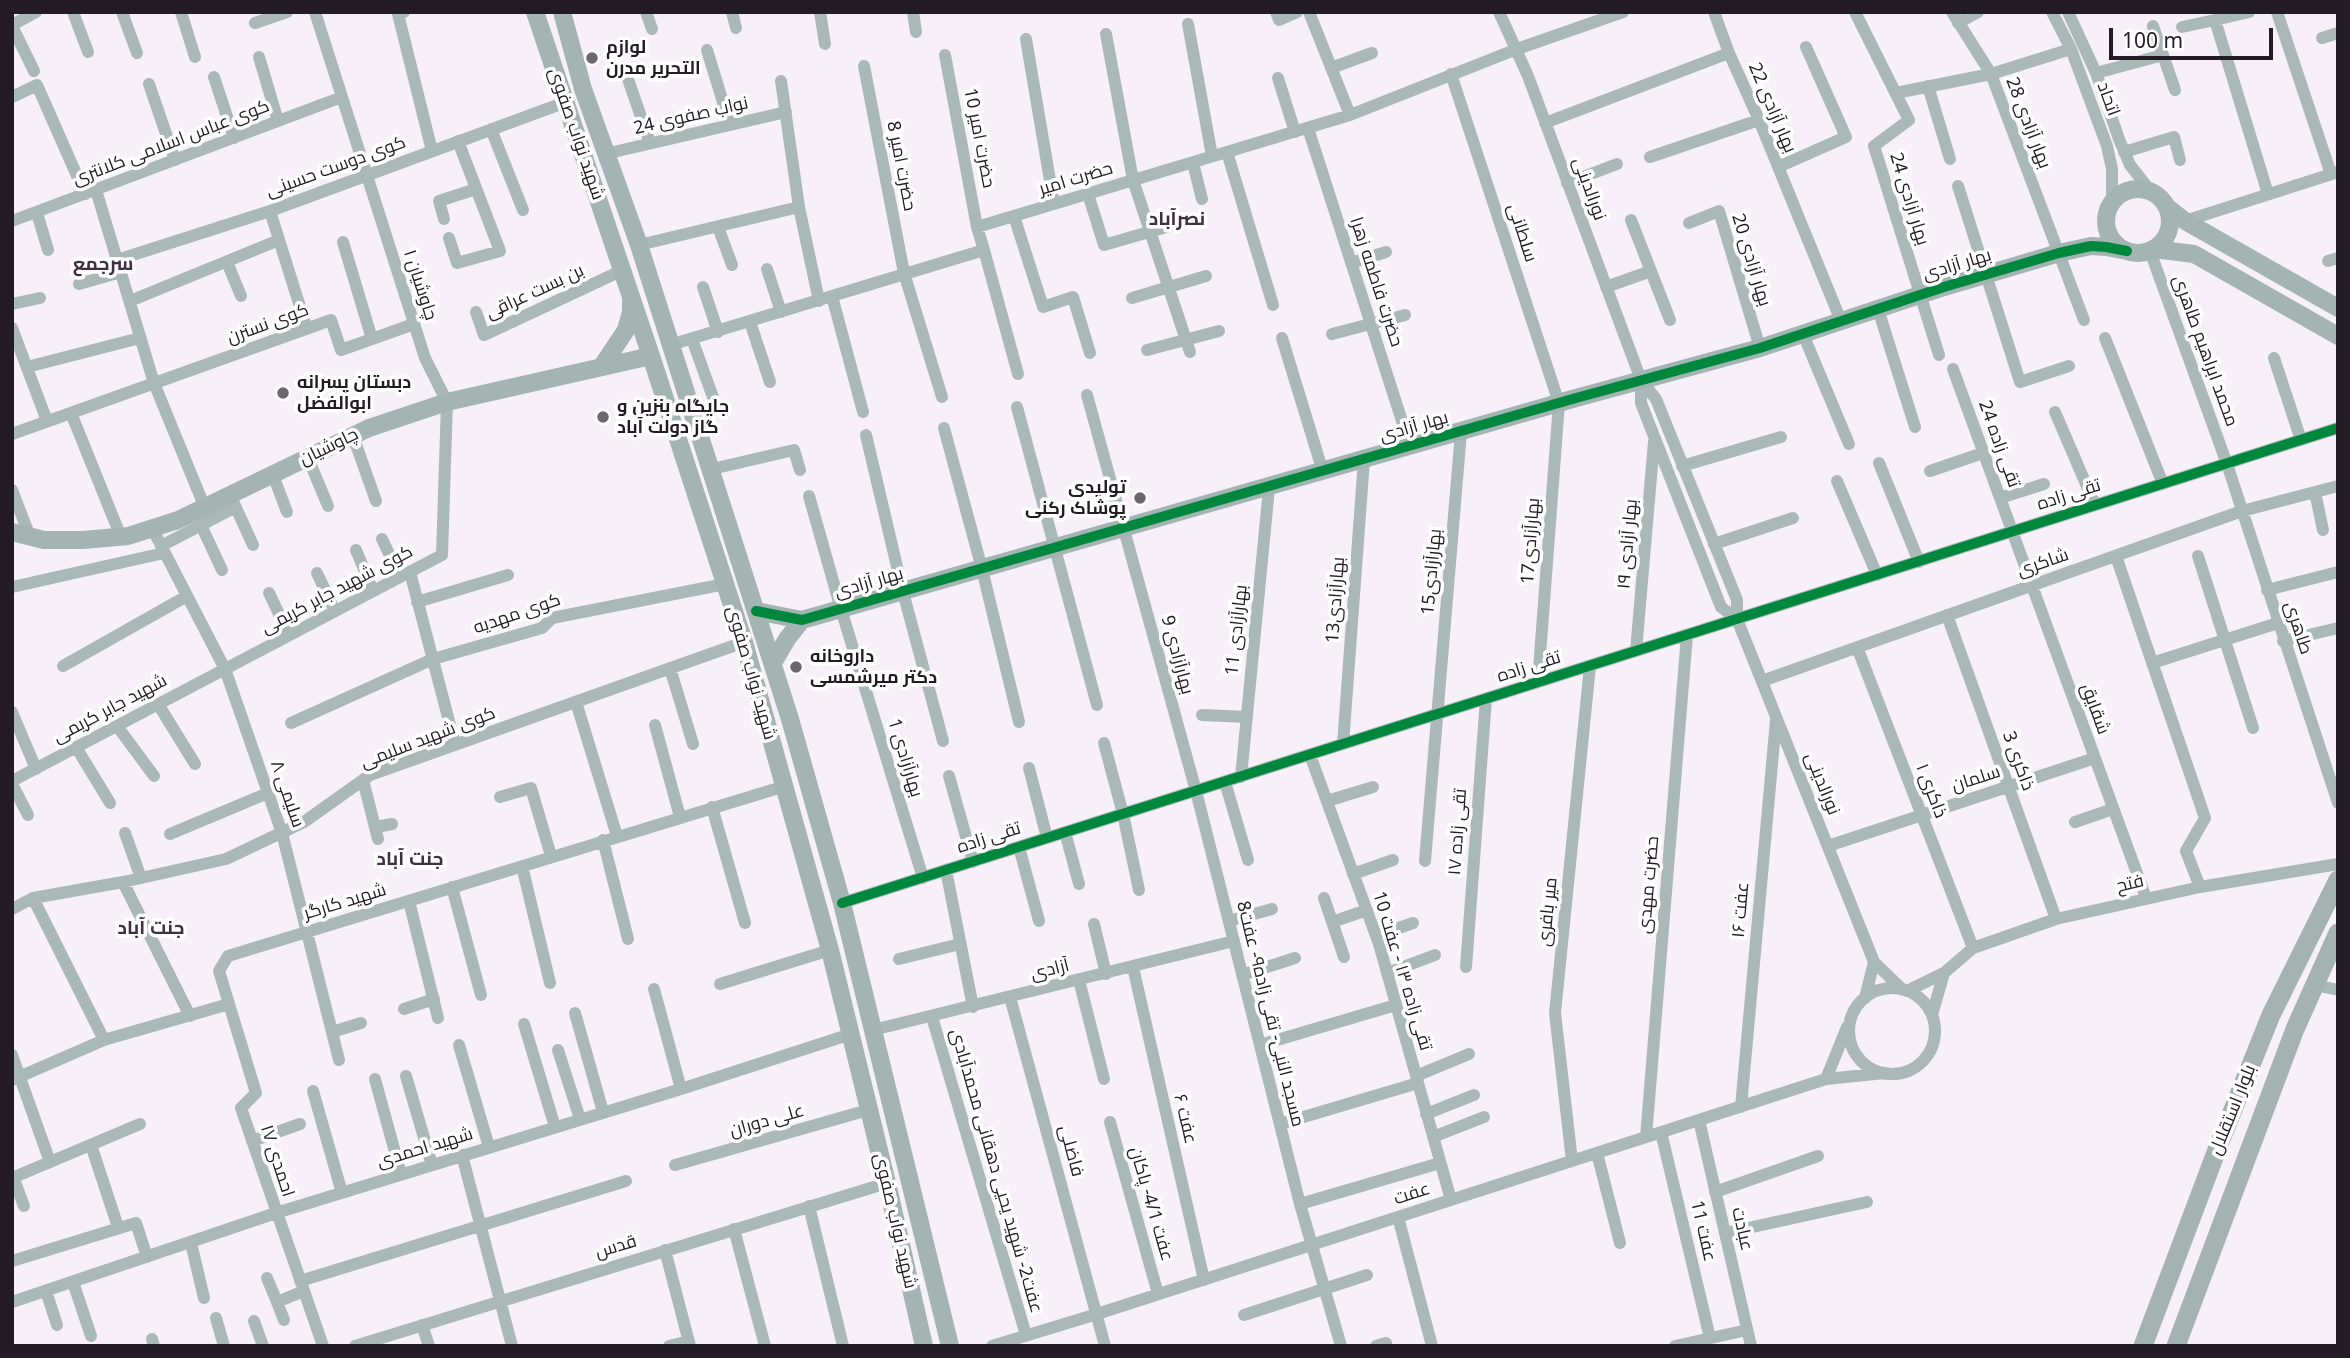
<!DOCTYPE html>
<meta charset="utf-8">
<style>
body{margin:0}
#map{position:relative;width:2350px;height:1358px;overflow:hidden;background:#f7f0f9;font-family:"Noto Sans",sans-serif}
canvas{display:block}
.frame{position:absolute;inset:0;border:14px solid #231b24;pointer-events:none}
.scale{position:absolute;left:2109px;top:28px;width:164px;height:32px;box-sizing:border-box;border:4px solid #231b24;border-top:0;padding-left:9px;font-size:21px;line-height:24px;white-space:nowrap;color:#231b24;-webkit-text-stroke:5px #fff;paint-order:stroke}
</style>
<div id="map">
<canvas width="2350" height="1358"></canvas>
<div class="frame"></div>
<div class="scale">100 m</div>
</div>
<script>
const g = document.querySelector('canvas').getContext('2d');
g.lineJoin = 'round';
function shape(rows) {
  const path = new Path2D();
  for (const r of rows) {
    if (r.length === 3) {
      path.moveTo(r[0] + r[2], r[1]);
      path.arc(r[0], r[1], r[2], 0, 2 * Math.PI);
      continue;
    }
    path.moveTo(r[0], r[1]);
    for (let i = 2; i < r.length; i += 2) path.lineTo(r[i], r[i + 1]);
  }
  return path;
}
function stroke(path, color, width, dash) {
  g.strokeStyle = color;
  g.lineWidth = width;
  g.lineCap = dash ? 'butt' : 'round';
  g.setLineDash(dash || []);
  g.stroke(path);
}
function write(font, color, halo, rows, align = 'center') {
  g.font = font + ' "Noto Sans",Cairo,sans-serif';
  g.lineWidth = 7;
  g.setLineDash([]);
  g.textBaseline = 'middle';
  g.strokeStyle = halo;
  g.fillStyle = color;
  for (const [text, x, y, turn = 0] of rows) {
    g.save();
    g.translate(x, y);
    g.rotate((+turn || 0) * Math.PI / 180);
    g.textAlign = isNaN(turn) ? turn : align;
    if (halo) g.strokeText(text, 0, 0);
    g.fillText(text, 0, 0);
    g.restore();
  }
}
const street = shape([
 [73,12,88,52],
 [122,12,137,53],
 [181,12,195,57],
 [404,12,398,14,432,151],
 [646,12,652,29],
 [732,12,736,28],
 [820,12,825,44],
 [913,12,916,32],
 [1276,12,1279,20,1297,12],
 [1309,12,1350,115],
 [1499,12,1528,76,1641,380,1656,399,1737,600,1737,619,1874,962,1903,990],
 [1714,12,1729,53],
 [1855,12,1909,120,1874,146,1939,355],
 [1952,12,1991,74,2084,320],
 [2052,12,2071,49,2107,146,2112,169,2112,204],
 [2068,12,2096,73,2119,139,2130,165,2152,193],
 [2249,12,2215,20,2268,194],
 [2277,12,2331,174],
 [255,23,287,12],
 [1958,23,1978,12],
 [1188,24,1212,156],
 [12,25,36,12],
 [12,26,34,71],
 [2153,26,2175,90],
 [2182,27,2215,20],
 [1106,34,1133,180,1190,352],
 [2322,38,2338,33],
 [1026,39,1054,204],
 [707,50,730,125],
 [945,55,977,227],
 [259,57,278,121],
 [864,66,904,273,942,397],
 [1331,68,1372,53],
 [2096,73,2163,55],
 [1451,74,1559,403,1538,682],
 [214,77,234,138],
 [1278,78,1295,132],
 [628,79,650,143],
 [781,81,799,207,819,301],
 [149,84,175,160],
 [1928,86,1950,159],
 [1896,93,1991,74,2071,49],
 [12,97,37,85,85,194],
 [1545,123,1729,53,1759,120,1841,321],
 [1308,128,1410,446],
 [491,129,523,210],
 [1227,152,1273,305],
 [2124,152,2174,137,2180,160],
 [605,154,786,112],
 [1650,157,1759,120],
 [1193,163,1202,199],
 [1778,167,1846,137,1806,47],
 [1567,183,1617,164],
 [1958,186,2020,382,2069,366],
 [96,190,154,383,205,508],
 [1088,194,1104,245,1187,221],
 [270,211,307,329],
 [37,213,48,250],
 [1014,216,1043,307,1073,297,1090,353],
 [444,219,439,201,476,189],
 [1631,220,1670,320],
 [12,221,342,97],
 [2185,221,2338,172],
 [1689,223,1719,211,1760,348],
 [718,227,732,265],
 [449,238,457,263,500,251,458,141],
 [343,242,372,339],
 [639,245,799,207],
 [984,250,1018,374],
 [2150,251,2227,464,2338,803],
 [117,260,270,211,566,102],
 [2328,261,2338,258],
 [227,262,241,296],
 [1351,263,1386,252],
 [767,269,781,312],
 [79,284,121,272],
 [703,287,718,332],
 [1606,287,1651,271],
 [832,296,863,412],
 [1132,298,1206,276],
 [130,301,279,240],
 [12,304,40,298],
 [1878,309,1915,427],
 [476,312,484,335,623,270],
 [750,322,770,382],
 [12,328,47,421],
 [1332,334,1405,315],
 [1803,334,1849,444],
 [1282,338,1323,472],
 [2105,338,2163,484],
 [692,339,714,400],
 [670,345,984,250,977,227,1350,115,1517,49,1623,12],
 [1147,350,1219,331],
 [2274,358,2301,440],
 [27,367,140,338],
 [1953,369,2146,898],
 [1641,380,1641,403,1721,607,1737,619],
 [1087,395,1196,791,1300,1204,1341,1346],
 [1017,407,1097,705],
 [2055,412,2095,505],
 [71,413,121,537],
 [944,428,982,569,1019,722],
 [12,434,331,320,341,350,414,324],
 [866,435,903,592,943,741],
 [353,436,376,501],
 [308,458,328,506],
 [1879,463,1919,562],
 [1682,466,1781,437],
 [712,469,794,450,800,470],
 [1930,471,1983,453],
 [273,475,287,512],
 [1837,481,1877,575],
 [12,490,30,537],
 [2315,492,2323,530],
 [809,496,841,609,923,878],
 [2000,498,2044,484],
 [232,499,253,545],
 [201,525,222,570],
 [152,528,225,669,282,833,339,1060],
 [382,539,400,577],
 [1714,544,1793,518],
 [161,546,236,507],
 [356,550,373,591],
 [2116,556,2205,818,2186,851,2200,887],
 [2198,556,2253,728],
 [410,572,455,744],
 [317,573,335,611],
 [12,587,164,553],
 [2267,590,2338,572],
 [269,593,289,635],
 [417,602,508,575],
 [1947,615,2056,919],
 [2283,641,2338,628],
 [1857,647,1973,948],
 [1636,651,1654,442],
 [2152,663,2278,623],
 [63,666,187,596],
 [670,668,693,744],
 [1762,681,2242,511,2338,486],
 [576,702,617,836],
 [158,704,195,764],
 [12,712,36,769],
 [1202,715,1247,717],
 [291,723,433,659,542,628,552,618,725,584],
 [655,725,680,817],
 [117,726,154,776],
 [1104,743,1123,814,1139,890],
 [1343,744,1364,460],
 [76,747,110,803],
 [1310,755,1379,944,1451,1200],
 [1029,768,1047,838],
 [949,776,973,862],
 [1241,777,1269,488],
 [363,780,378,839],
 [12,781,442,555,447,402,425,358,315,12],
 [1225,782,1248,860],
 [12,784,28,815],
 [500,797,531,788,551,856],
 [1327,801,1373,787],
 [712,807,745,923],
 [2075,822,2113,809],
 [376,827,392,824],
 [1065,832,1079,884],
 [125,833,141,878],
 [170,834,268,793],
 [603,840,628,939],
 [1828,846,2095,758],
 [1019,847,1039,921],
 [1425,861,1461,432],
 [522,866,550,983],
 [946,870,973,1007],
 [1353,874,1393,860],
 [123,882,190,1016],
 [452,887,481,995],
 [33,898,104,1040],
 [1324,898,1344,957],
 [409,901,438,1018],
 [842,903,2338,428],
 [12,909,33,898,123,882,226,859,304,822,370,775,744,642],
 [1229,921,1272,909],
 [1332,922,1367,910],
 [1094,924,1106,974],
 [1376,936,1413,923],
 [899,959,960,944],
 [1133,967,1204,1280],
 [1466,967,1486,699],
 [1387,973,1435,955],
 [1242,975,1295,958],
 [1079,980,1104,1079],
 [720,984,830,950],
 [2315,985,2338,990],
 [1892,1031,43],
 [654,989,681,1089],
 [1907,991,1944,973,1973,948,2056,919,2200,887,2338,864],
 [1010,997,1105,1346],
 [1865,998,1874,962],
 [229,1004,256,1093,241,1108,323,1346],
 [404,1009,434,999],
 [575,1013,603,1112],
 [1932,1015,1944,973],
 [932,1017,1026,1335],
 [524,1024,555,1127],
 [873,1030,1234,941],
 [332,1032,361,1023],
 [459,1045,489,1147],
 [1260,1045,1396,1005],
 [558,1050,580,1119],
 [12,1055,50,1162],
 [406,1076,432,1165],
 [1416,1076,1469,1054],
 [375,1079,401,1174],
 [1826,1079,1847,1027],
 [12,1080,104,1040,229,1004,219,971,228,956,782,787],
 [313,1091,342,1193],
 [1741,1107,1776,720],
 [1426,1114,1474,1095],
 [1699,1120,1751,1346],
 [1110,1122,1158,1294],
 [1280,1124,1418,1083],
 [1661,1132,1710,1338],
 [1433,1137,1484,1117],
 [1646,1137,1687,635],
 [252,1141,300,1124],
 [91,1145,118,1227],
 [1597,1153,1620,1243],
 [462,1155,512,1346],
 [1572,1161,1555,1013,1590,666],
 [675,1165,868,1110],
 [13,1177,24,1206],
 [12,1178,140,1124],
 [1715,1192,1818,1156],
 [1300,1204,1440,1163],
 [809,1206,843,1346],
 [1398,1217,1432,1346],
 [734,1229,765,1346],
 [1725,1233,1867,1202],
 [191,1243,204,1298],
 [665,1250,690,1346],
 [12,1261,136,1223,147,1257],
 [267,1278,277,1302],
 [300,1281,626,1181],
 [73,1282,91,1336],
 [46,1291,57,1325],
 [12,1302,276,1213,681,1089,851,1034],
 [1244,1315,1367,1275],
 [216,1318,224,1346],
 [284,1320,277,1302,304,1291],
 [254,1321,263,1346],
 [422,1325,429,1346],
 [152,1339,154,1346],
 [355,1346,887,1183],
 [669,1346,689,1341],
 [992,1346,1097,1314,1826,1079,1885,1073],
 [1376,1346,1386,1343],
 [1675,1346,1747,1330]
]);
const secondary = shape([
 [535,12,651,356,744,642,830,950,887,1183,924,1346],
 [562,12,583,89,639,245,790,719,842,903,950,1346],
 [2138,221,32],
 [2167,207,2185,221,2338,308],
 [2154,249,2194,254,2338,336],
 [602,366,626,330,631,312,631,301],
 [12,532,44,540,83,540,128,536,178,520,369,428,447,402,651,356],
 [756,611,802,620,1576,398,1760,348,1944,287,2059,253,2091,246,2106,247,2127,251],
 [773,663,787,639,802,620]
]);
const primary = shape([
 [2143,1346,2218,1147,2271,1015,2338,880],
 [2176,1346,2295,1029,2338,933]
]);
const cycleway = shape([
 [756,611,802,620,1576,398,1760,348,1944,287,2059,253,2091,246,2106,247,2127,251],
 [842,903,2338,428]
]);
const markers = [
 [592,58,7,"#6d666f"],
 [283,393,7,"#6d666f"],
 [603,417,7,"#6d666f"],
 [1140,498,7,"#6d666f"],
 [796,667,7,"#6d666f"]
];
const poiNames = [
 ["لوازم",606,48],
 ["التحریر مدرن",606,69],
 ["دبستان پسرانه",297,383],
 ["ابوالفضل",297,404],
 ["جایگاه بنزین و",617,407],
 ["گاز دولت آباد",617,428],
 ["تولیدی",1126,488,"right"],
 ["پوشاک رکنی",1126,509,"right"],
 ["داروخانه",810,657],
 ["دکتر میرشمسی",810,678]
];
const streetNames = [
 ["اتحاد",2108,99,70],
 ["بهار آزادی 22",1772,108,67],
 ["نواب صفوی 24",691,116,-13],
 ["بهار آزادی 28",2028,123,69],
 ["شهید نواب صفوی",576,134,71],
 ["حضرت امیر 10",979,138,79],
 ["کوی عباس اسلامی کلانتری",171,143,-21],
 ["حضرت امیر 8",901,166,79],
 ["کوی دوست حسینی",336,167,-20],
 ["حضرت امیر",1076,179,-17],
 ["نورالدینی",1589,189,70],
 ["بهار آزادی 24",1909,199,73],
 ["سلطانی",1522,233,72],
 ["بهار آزادی 20",1751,260,73],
 ["بهار آزادی",1957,265,-17],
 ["حضرت فاطمه زهرا",1376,282,72],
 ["چاوشیان ۱",420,285,72],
 ["بن بست عراقی",535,292,-25],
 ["کوی نسترن",268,324,-20],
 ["محمد ابراهیم طاهری",2205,351,70],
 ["بهار آزادی",1414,427,-16],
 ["تقی زاده 24",1999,444,70],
 ["چاوشیان",329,447,-26],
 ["تقی زاده",2069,495,-18],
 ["بهارآزادی17",1531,541,-86],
 ["بهار آزادی ۱۹",1628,544,-85],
 ["شاکری",2043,563,-19],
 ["بهارآزادی15",1432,572,-85],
 ["بهار آزادی",869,583,-16],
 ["کوی شهید جابر کریمی",337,590,-28],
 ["بهارآزادی13",1336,600,-86],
 ["کوی مهدیه",517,614,-19],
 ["طاهری",2298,628,72],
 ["بهارآزادی 11",1237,630,-84],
 ["بهارآزادی 9",1177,655,75],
 ["تقی زاده",1529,667,-18],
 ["شهید نواب صفوی",751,673,74],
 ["شهید جابر کریمی",110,709,-28],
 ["شقایق",2095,709,70],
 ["کوی شهید سلیمی",428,738,-21],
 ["بهارآزادی 1",905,758,73],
 ["ذاکری 3",2018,761,70],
 ["سلمان",1976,779,-18],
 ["نورالدینی",1822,784,68],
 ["ذاکری ۱",1931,791,69],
 ["سلیمی ۸",287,794,71],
 ["تقی زاده ۱۷",1458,832,-86],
 ["تقی زاده",989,838,-18],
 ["فتح",2130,884,-13],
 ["حضرت مهدی",1649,885,-85],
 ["شهید کارگر",345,902,-17],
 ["عفت ۱۶",1741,910,-85],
 ["میر بافری",1548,912,-84],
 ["آزادی",1050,970,-14],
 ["تقی زاده ۱۳ - عفت 10",1402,971,73],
 ["مسجد النبی- تقی زاده۹- عفت8",1270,1014,76],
 ["بلوار استقلال",2233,1110,-68],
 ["عفت ۶",1185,1119,77],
 ["علی دوران",767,1121,-16],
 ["شهید احمدی",425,1148,-17],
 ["فاضلی",1071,1151,75],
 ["احمدی ۱۷",277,1161,72],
 ["عفت2- شهید یحیی دهقانی محمدآبادی",996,1171,74],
 ["عفت",1412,1194,-18],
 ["عفت 4/1- پاکان",1151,1204,74],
 ["شهید نواب صفوی",895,1221,77],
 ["عبادت",1742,1229,77],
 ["عفت 11",1703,1231,77],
 ["قدس",616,1247,-17]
];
const neighbourhoodNames = [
 ["نصرآباد",1177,220],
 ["سرجمع",103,265],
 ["جنت آباد",410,860],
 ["جنت آباد",151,929]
];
stroke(street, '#aab9b7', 12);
stroke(secondary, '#a3b4b3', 18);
stroke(primary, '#a4b2b1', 19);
stroke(cycleway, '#00873e', 10);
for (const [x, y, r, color] of markers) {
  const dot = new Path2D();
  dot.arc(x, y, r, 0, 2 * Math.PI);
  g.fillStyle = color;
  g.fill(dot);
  stroke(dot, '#fff', 2.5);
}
write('bold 18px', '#231b24', '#fff', poiNames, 'left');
write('18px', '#231b24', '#fff', streetNames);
write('bold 19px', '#402e43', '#fff', neighbourhoodNames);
</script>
